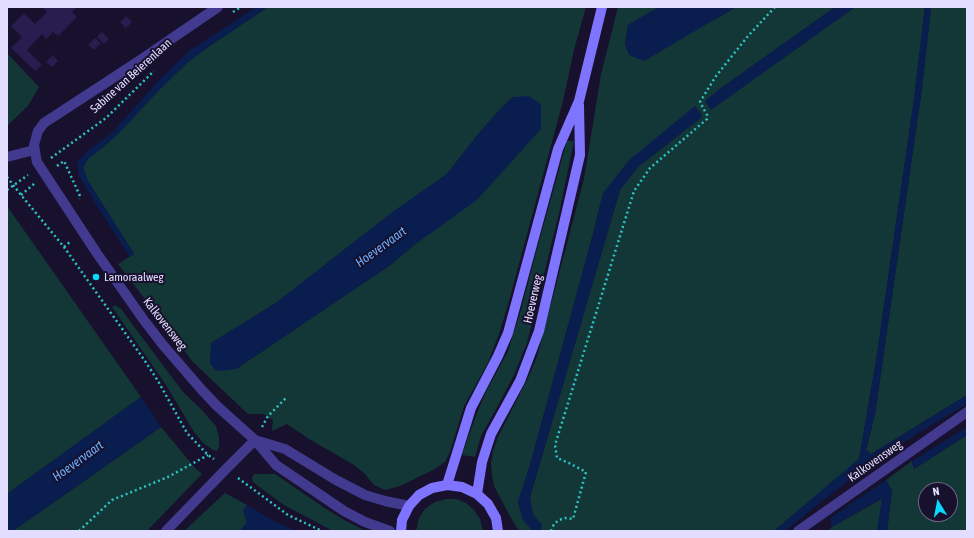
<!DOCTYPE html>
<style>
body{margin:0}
#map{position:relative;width:974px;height:538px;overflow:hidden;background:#17112d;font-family:"Asap Condensed",sans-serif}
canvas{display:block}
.frame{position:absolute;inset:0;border:8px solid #e3ddff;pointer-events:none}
.north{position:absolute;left:918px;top:482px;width:40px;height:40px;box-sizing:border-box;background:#17112d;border:1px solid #696381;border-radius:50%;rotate:350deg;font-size:11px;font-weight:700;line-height:16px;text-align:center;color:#e3ddff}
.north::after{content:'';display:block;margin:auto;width:14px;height:18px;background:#09d8ff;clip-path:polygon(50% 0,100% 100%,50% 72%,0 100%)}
</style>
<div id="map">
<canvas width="974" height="538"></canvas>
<div class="frame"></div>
<div class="north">N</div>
</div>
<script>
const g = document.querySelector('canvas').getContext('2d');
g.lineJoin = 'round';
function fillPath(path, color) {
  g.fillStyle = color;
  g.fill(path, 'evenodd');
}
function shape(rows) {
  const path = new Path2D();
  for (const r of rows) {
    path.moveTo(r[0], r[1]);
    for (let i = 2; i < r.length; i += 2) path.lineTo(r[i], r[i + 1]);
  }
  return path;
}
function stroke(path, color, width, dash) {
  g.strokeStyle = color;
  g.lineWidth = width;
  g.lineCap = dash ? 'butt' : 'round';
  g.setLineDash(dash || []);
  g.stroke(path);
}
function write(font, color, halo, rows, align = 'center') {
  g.font = font + ' "Asap Condensed",sans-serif';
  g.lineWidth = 4;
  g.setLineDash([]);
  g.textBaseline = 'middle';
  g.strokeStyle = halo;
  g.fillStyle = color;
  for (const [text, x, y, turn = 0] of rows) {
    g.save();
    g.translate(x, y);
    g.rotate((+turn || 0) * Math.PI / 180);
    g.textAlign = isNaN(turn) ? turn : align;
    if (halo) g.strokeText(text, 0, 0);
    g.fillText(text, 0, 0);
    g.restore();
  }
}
const green = shape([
 [268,7,586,7,574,50,563,101,509,301,500,331,488,363,464,406,450,452,445,462,435,469,400,486,385,490,374,485,365,474,354,465,309,439,287,424,272,431,273,420,264,414,248,414,193,362,118,264,134,254,88,181,83,167,88,159,102,148,119,133,159,90,188,62,211,45],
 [513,97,413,246,389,266,236,369,211,343,276,303,390,214,447,174,479,133,503,106],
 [618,7,659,7,628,25,625,44,629,55,716,19,736,7,835,7,717,91,711,109,855,7,925,7,914,99,876,361,859,459,774,531,540,531,542,525,533,515,530,497,620,190,638,167,702,118,603,193,593,234,530,465,518,502,523,520,533,531,521,531,517,528,511,518,494,486,492,475,491,463,493,451,498,437,528,378,537,357,584,179,601,74],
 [931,7,967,7,967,395,871,454,866,450,875,414,922,88],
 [7,53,39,87,28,106,9,124,7,127],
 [567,141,574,141,560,209,527,343,514,375,502,398,481,436,475,457,462,455,477,413,486,392,508,351,521,310,535,256],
 [7,206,141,397,7,494],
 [115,305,121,309,162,364,183,392,200,408,216,426,219,437,219,447,217,451,213,450,203,443,194,432,166,385,112,307],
 [161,427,195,468,202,474,147,531,13,531],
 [967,435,967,531,887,531,892,491,886,480,912,461,914,469],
 [926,490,950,490,950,514,926,514],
 [254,474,275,474,326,509,346,521,366,531,333,531,284,505,258,486,253,482,252,477],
 [225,493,247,505,243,511,247,522,240,531,184,531],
 [883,498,877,531,827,531,832,527],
 [446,499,456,499,466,503,474,510,480,519,483,531,416,531,419,518,425,509,435,502]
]);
const water = shape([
 [257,7,268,7,211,45,188,62,159,90,119,133,102,148,88,159,83,167,88,181,134,254,130,257,97,206,79,176,77,163,88,150,111,134,161,78,189,51],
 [659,7,736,7,644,61,629,55,625,44,628,25],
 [835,7,855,7,711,110,705,101,717,91],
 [925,7,931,7,922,88,875,414,866,450,871,454,967,395,967,404,887,452,859,472,785,531,774,531,859,459,876,361,914,99],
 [529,96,541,104,541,129,477,200,413,246,389,266,236,369,220,371,215,370,210,363,211,343,276,303,390,214,447,174,479,133,503,106,513,97],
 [695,106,700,112,702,117,638,167,620,190,530,497,533,515,542,525,540,531,533,531,523,520,518,502,530,465,593,234,603,193,629,160],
 [141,397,161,427,13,531,7,531,7,494],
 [967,427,967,435,914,469,912,461],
 [886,480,892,491,887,531,877,531,882,498,832,527,830,518],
 [247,505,274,521,296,531,240,531,247,522,243,511]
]);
const building = shape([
 [42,7,77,7,72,12,77,17,58,36,53,32,46,39,42,34,27,50,42,65,35,71,11,48,22,37,11,26,24,13,35,24,47,12],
 [126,16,132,22,126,28,120,22],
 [102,32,109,39,104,44,97,37],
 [95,38,101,43,94,50,88,45],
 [53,55,58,61,52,67,46,62]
]);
const path = shape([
 [233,12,241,7],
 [51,158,106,118,154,71],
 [57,166,64,161,80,196,79,199],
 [7,177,21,195,64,247,145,361,158,381,187,433,208,455,214,459],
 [7,190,28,175],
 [21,195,34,184],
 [64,247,71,241],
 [262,427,268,416,286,398],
 [238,478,288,515,322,531],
 [79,531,112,500,168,477,208,455],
 [551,531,554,524,559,520,565,518,573,519,586,472,569,463,557,458,555,445,634,191,650,168,707,119,707,115,700,102,716,76,748,36,775,7]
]);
const street = shape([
 [218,7,139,61,44,123,38,131,34,145,36,157,37,162,96,252,143,319,163,345,201,389,217,406,255,440,276,465,344,511,365,522,390,531],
 [7,157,34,150],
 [255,440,285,449,336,480,365,495,385,501,409,506],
 [166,531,226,469,255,440],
 [798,531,967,412]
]);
const secondary = shape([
 [447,485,471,408,498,356,508,333,558,149,579,101,602,7],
 [477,494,482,462,491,434,520,381,539,331,580,155,579,105],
 [401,531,402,520,409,506,419,495,432,488,447,485,462,487,477,494,488,504,496,518,498,531]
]);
const markers = [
 [96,277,4,"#09d8ff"]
];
const streetNames = [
 ["Sabine van Beierenlaan",131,76,-42],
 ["Hoeverweg",533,299,-77],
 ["Kalkovensweg",165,324,52],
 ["Kalkovensweg",875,461,-35]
];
const poiNames = [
 ["Lamoraalweg",104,277]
];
const waterNames = [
 ["Hoevervaart",381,247,-36],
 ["Hoevervaart",78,461,-36]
];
fillPath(green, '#133737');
fillPath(water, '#091e4e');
fillPath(building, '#291c4f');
stroke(path, '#2cc4c4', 2.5, [2, 3]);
stroke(street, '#423a8e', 10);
stroke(secondary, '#7f74ff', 10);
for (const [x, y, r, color] of markers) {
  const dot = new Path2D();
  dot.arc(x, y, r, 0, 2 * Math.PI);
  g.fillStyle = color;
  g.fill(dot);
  stroke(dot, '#17112d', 1.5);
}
write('12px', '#e3ddff', '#17112d', streetNames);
write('12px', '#e3ddff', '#17112d', poiNames, 'left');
write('italic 13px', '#6bb1ff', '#17112d', waterNames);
</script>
